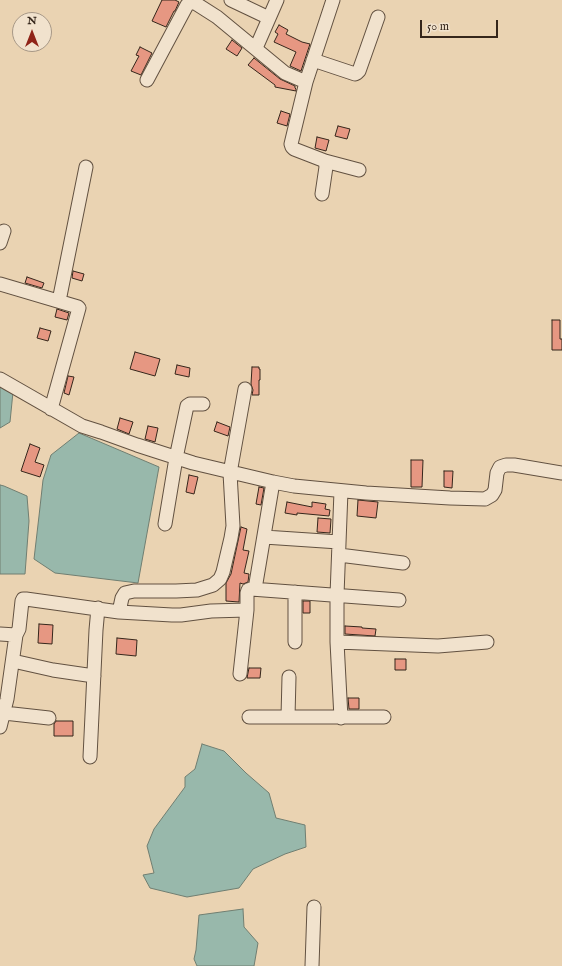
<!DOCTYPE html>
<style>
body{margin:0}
#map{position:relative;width:562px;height:966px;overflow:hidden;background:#ead3b2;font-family:"IM FELL English",serif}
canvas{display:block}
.north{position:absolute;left:12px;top:12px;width:40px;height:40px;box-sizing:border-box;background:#f1e2cd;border:1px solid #a69786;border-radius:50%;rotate:0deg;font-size:11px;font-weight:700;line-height:16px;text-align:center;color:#35261b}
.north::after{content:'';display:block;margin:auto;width:14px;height:18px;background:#8f2418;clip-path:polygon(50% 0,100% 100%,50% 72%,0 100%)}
.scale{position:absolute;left:420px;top:20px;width:78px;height:18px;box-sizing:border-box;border:2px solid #35261b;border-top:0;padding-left:5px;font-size:12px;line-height:14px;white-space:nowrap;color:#35261b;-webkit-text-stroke:3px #f1e2cd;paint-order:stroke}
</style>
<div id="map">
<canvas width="562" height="966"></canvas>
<div class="north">N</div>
<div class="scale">50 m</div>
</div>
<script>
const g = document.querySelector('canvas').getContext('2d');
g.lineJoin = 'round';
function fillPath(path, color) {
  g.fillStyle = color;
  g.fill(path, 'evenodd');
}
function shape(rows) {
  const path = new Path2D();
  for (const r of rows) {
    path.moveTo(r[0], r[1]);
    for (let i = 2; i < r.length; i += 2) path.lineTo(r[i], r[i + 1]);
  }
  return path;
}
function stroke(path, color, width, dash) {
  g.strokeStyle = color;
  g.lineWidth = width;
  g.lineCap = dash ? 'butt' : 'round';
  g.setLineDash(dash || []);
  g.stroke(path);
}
const water = shape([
 [0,384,13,392,10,422,0,428,0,384],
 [79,433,159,467,138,583,55,573,34,559,39,516,43,480,51,455,79,433],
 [0,485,4,486,27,496,29,521,25,574,0,574,0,485],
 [202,744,224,751,246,773,269,793,276,818,305,825,306,847,285,854,253,869,239,888,187,897,150,888,143,875,154,873,147,846,154,829,185,787,185,777,195,769,202,744],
 [243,909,244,927,258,943,254,966,197,966,194,959,196,950,199,915,243,909]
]);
const building = shape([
 [162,0,175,0,179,2,175,11,174,11,166,27,152,21,162,0],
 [279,25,288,30,286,34,302,42,310,44,301,71,290,66,296,52,274,42,278,34,275,32,279,25],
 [232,40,242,48,237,56,226,49,232,40],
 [140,47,152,53,141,75,131,71,139,56,136,55,140,47],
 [254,58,280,79,295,86,295,88,296,89,296,91,275,87,275,85,248,65,254,58],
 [281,111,290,114,287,126,277,123,281,111],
 [338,126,350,129,347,139,335,136,338,126],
 [317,137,329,140,326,151,315,148,317,137],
 [73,271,84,274,82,281,72,278,73,271],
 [27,277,44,283,42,288,25,283,27,277],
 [57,309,69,313,67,320,55,317,57,309],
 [552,320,560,320,560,339,562,339,562,350,552,350,552,320],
 [40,328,51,331,48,341,37,338,40,328],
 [135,352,160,359,155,376,130,369,135,352],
 [177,365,190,368,189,377,175,374,177,365],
 [252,367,259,367,259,369,260,369,260,380,259,380,259,395,252,395,253,390,251,384,252,367],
 [68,376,74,377,69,395,64,393,68,376],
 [120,418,133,422,129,434,117,429,120,418],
 [217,422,230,427,228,436,214,431,217,422],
 [148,426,158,428,155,442,145,439,148,426],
 [30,444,40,448,35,462,44,465,40,477,21,471,30,444],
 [411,460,423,460,422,487,411,487,411,460],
 [444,471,453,471,452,488,444,487,444,471],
 [189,475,198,477,194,494,186,492,189,475],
 [259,487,264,488,261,505,256,504,259,487],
 [358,500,378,502,376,518,357,516,358,500],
 [287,502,312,507,312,502,326,504,325,509,330,510,329,516,297,513,297,515,285,513,287,502],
 [318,518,331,519,330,533,317,532,318,518],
 [241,527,247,529,243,550,249,551,244,573,249,574,248,582,243,584,240,583,239,602,226,601,226,583,231,574,241,527],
 [303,601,310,601,310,613,303,613,303,601],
 [39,624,53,625,52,644,38,643,39,624],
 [345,626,362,627,362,628,376,629,375,636,345,634,345,626],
 [117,638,137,640,136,656,116,654,117,638],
 [395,659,406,659,406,670,395,670,395,659],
 [249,668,261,668,260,678,247,678,249,668],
 [348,698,359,698,359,709,349,709,348,698],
 [56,721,73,721,73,736,54,736,54,724,56,721]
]);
const minor = shape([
 [231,0,269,18],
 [256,48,277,0],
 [313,60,355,74,357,73,359,71,378,17],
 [147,80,187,5,190,3,195,3,217,17,285,73,306,82],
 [325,161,359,170],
 [322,194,326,167,325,161,294,149,292,147,291,144,306,82,333,0],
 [0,243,4,231],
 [0,284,78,307,79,308,51,409],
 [59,301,86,167],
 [0,379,82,426,101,432,137,445,193,463,273,482,294,486,366,493,450,498,485,499,492,495,495,490,497,473,500,467,506,465,514,465,562,473],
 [165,524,176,458,187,406,190,404,203,404],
 [264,537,339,542],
 [339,555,403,563],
 [255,589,273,482],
 [295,592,295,642],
 [119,612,122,598,125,593,134,591,176,591,197,590,213,585,220,579,223,572,231,538,233,526,230,473,245,389],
 [0,634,16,635,19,629,22,601,23,599,26,599,119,612,172,615,181,615,211,611,247,610],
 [337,642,438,646,487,642],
 [13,661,53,670,94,676],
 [240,674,247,610,247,593,248,590,251,589,399,600],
 [4,713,49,718],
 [249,717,384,717],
 [288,717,289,677],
 [341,718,337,642,337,595,341,491],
 [0,727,7,699,16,635],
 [90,757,96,630,98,608],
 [312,966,314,907]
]);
fillPath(water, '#98b8ab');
stroke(water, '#707e71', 1);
fillPath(building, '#e69782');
stroke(building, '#35261b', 1);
stroke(minor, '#625141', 15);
stroke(minor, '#f1e2cd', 13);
</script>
